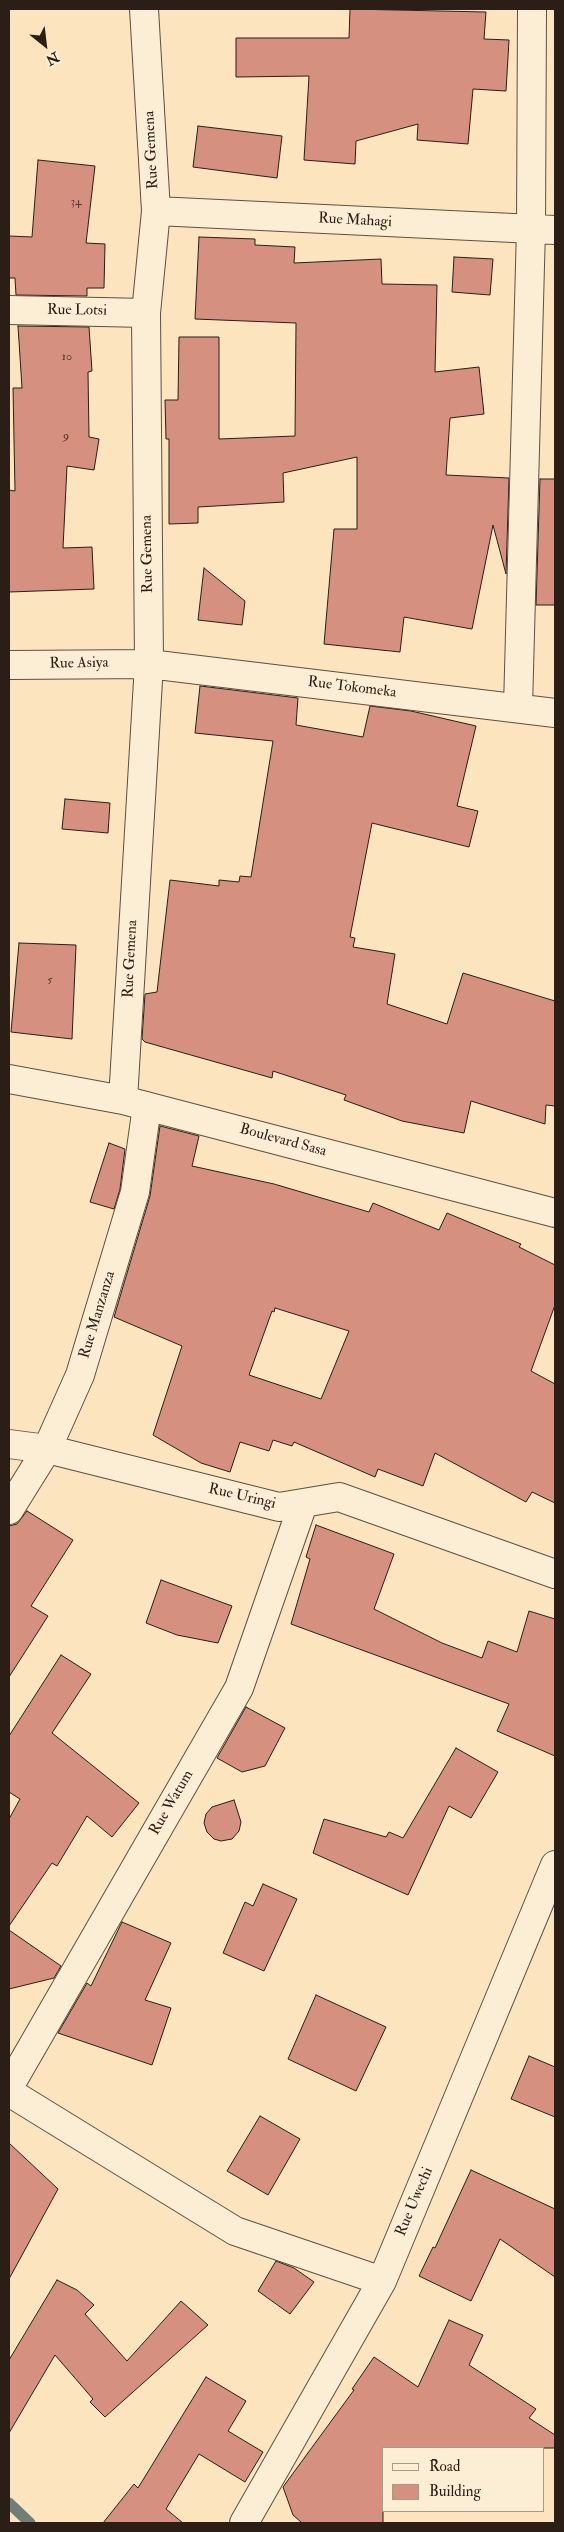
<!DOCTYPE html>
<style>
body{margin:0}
#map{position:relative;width:564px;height:2532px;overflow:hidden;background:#fbe4be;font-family:"IM FELL Double Pica",serif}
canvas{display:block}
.frame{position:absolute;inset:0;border:10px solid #2b1e17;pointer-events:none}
.legend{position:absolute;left:382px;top:2447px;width:162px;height:65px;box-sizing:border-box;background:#fcedd5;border:1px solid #a89a89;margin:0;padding:6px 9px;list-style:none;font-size:15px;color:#2b1e17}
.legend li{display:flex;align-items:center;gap:10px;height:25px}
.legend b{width:25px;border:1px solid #a89a89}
.north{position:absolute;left:20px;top:20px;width:50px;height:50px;-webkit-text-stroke:4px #fcedd5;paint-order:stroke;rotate:151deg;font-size:14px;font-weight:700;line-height:20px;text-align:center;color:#2b1e17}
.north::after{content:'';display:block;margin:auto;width:18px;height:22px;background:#2b1e17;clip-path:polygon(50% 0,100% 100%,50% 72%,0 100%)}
</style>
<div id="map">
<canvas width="564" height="2532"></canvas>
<div class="frame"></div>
<ul class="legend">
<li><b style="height:6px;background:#fcedd5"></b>Road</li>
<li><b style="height:14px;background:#d59080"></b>Building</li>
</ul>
<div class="north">N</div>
</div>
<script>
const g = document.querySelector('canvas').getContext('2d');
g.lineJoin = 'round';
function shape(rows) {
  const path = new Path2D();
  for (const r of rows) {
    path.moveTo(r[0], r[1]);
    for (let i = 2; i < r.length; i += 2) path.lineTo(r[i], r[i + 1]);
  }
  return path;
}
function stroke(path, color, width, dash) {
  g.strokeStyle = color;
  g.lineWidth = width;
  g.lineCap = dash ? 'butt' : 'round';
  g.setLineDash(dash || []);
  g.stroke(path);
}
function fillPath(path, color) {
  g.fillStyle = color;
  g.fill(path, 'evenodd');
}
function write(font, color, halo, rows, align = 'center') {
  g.font = font + ' "IM FELL Double Pica",serif';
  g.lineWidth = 4.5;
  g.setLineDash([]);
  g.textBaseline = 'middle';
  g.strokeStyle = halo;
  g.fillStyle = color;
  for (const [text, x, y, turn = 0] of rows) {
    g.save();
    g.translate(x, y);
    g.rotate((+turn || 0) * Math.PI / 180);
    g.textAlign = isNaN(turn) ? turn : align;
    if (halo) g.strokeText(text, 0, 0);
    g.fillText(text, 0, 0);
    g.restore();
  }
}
const stream = shape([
 [9,2503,30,2523]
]);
const building = shape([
 [350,9,486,12,484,39,509,40,506,91,473,89,468,144,417,140,418,124,356,141,355,164,304,160,309,76,236,77,236,38,349,38,350,9],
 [198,126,282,136,277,178,193,167,198,126],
 [38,160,95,166,86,243,105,244,104,288,87,288,87,296,16,295,15,278,9,278,9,236,32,237,38,160],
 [199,237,255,239,255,245,295,247,294,263,381,259,382,284,437,285,435,372,479,367,484,414,450,418,446,475,509,478,506,574,493,525,472,629,404,617,400,652,324,644,334,529,357,529,357,457,283,473,284,502,198,507,198,523,169,524,169,439,166,439,165,400,178,400,179,337,219,337,219,439,295,436,296,323,195,319,199,237],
 [454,257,493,259,490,295,452,292,454,257],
 [18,326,89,327,92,371,88,372,89,437,99,439,94,470,67,466,63,548,92,547,94,589,9,592,9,490,15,491,13,388,22,388,18,326],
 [540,479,555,479,555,605,536,605,540,479],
 [204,568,245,601,242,625,198,620,204,568],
 [200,686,298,698,296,725,363,737,370,706,411,711,476,726,457,806,478,811,469,847,372,823,350,937,355,938,353,947,395,954,387,1004,447,1024,463,973,555,1001,555,1106,546,1105,545,1124,471,1101,464,1133,402,1121,344,1100,346,1095,273,1071,272,1078,145,1042,142,1039,145,994,157,992,170,880,219,886,219,880,239,882,240,876,251,877,273,741,195,733,200,686],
 [65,799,110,803,108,833,62,829,65,799],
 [19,943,76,945,72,1039,11,1032,19,943],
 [160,1126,199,1136,192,1166,274,1184,369,1212,373,1203,439,1230,447,1213,521,1244,519,1247,555,1265,555,1305,531,1371,555,1384,555,1503,532,1492,526,1502,435,1453,423,1486,378,1469,375,1477,294,1442,292,1446,273,1440,269,1451,240,1442,230,1472,201,1463,153,1435,182,1346,114,1317,150,1196,160,1126],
 [275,1308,349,1331,321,1399,249,1375,272,1311,274,1312,275,1308],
 [109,1143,125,1149,120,1189,114,1209,90,1202,109,1143],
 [27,1511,73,1540,31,1606,48,1616,9,1677,9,1526,17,1524,27,1511],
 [316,1525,394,1554,374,1609,442,1643,482,1658,488,1641,517,1652,529,1611,555,1619,555,1756,497,1731,509,1704,291,1624,310,1559,306,1557,316,1525],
 [161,1580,232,1606,218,1643,177,1635,146,1623,161,1580],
 [61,1655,91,1674,52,1733,139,1803,112,1837,87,1816,57,1866,52,1863,9,1926,9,1819,20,1799,9,1792,9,1736,61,1655],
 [246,1707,285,1728,265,1766,242,1772,217,1758,246,1707],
 [456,1748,498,1772,471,1818,449,1806,408,1895,313,1853,324,1819,386,1837,389,1832,403,1838,456,1748],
 [234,1800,241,1822,239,1831,232,1839,221,1841,214,1839,207,1832,204,1823,206,1814,212,1807,234,1800],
 [263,1884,297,1899,264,1971,223,1953,245,1902,253,1906,263,1884],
 [122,1922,171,1943,145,2000,171,2008,152,2065,58,2033,87,1983,91,1986,122,1922],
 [9,1930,61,1966,54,1978,9,1989,9,1930],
 [316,1995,386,2027,356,2091,288,2059,316,1995],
 [529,2056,555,2067,555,2117,511,2099,529,2056],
 [260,2116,300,2139,268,2195,227,2171,260,2116],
 [9,2143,58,2189,9,2279,9,2143],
 [471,2170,555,2209,555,2277,500,2239,471,2301,419,2276,433,2247,435,2248,471,2170],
 [276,2261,294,2268,314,2282,290,2314,258,2291,276,2261],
 [57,2280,77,2290,94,2305,85,2314,127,2361,181,2301,208,2325,105,2417,90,2402,93,2399,55,2355,9,2433,9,2360,57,2280],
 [449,2320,483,2335,469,2365,536,2409,529,2418,555,2435,555,2448,383,2448,383,2523,302,2523,293,2515,283,2487,354,2390,352,2389,374,2357,418,2387,449,2320],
 [206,2377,246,2401,228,2431,263,2452,245,2482,199,2454,166,2509,183,2523,103,2523,134,2484,138,2488,206,2377]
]);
const minor = shape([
 [156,211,555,230],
 [9,310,146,313],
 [9,665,149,664,555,713],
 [518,707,531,229,532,9],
 [9,1079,123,1100,555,1213],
 [123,1100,149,664,146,313,156,211,144,9],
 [9,1444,47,1449,279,1507,339,1497,555,1574],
 [9,1510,47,1449,80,1375,135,1192,147,1106],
 [9,2087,239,1688,303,1504],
 [9,2092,235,2231,382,2281],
 [244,2523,382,2281,555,1865]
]);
const numberNames = [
 ["34",76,202],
 ["10",67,357],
 ["9",66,436],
 ["5",50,980]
];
const streetNames = [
 ["Rue Gemena",152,150,-93],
 ["Rue Mahagi",355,221,3],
 ["Rue Lotsi",77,311,1],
 ["Rue Gemena",148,554,-91],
 ["Rue Asiya",79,664,-1],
 ["Rue Tokomeka",352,688,7],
 ["Rue Gemena",131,959,-87],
 ["Boulevard Sasa",283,1141,15],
 ["Rue Manzanza",98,1315,-73],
 ["Rue Uringi",242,1497,13],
 ["Rue Watum",172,1803,-60],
 ["Rue Uwechi",415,2202,-67]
];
stroke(stream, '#717e76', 11);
fillPath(building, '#d59080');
stroke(building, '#2b1e17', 1);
stroke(minor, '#5f5041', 30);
stroke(minor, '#fcedd5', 28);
write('12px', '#563a31', null, numberNames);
write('15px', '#2b1e17', '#fcedd5', streetNames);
</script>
